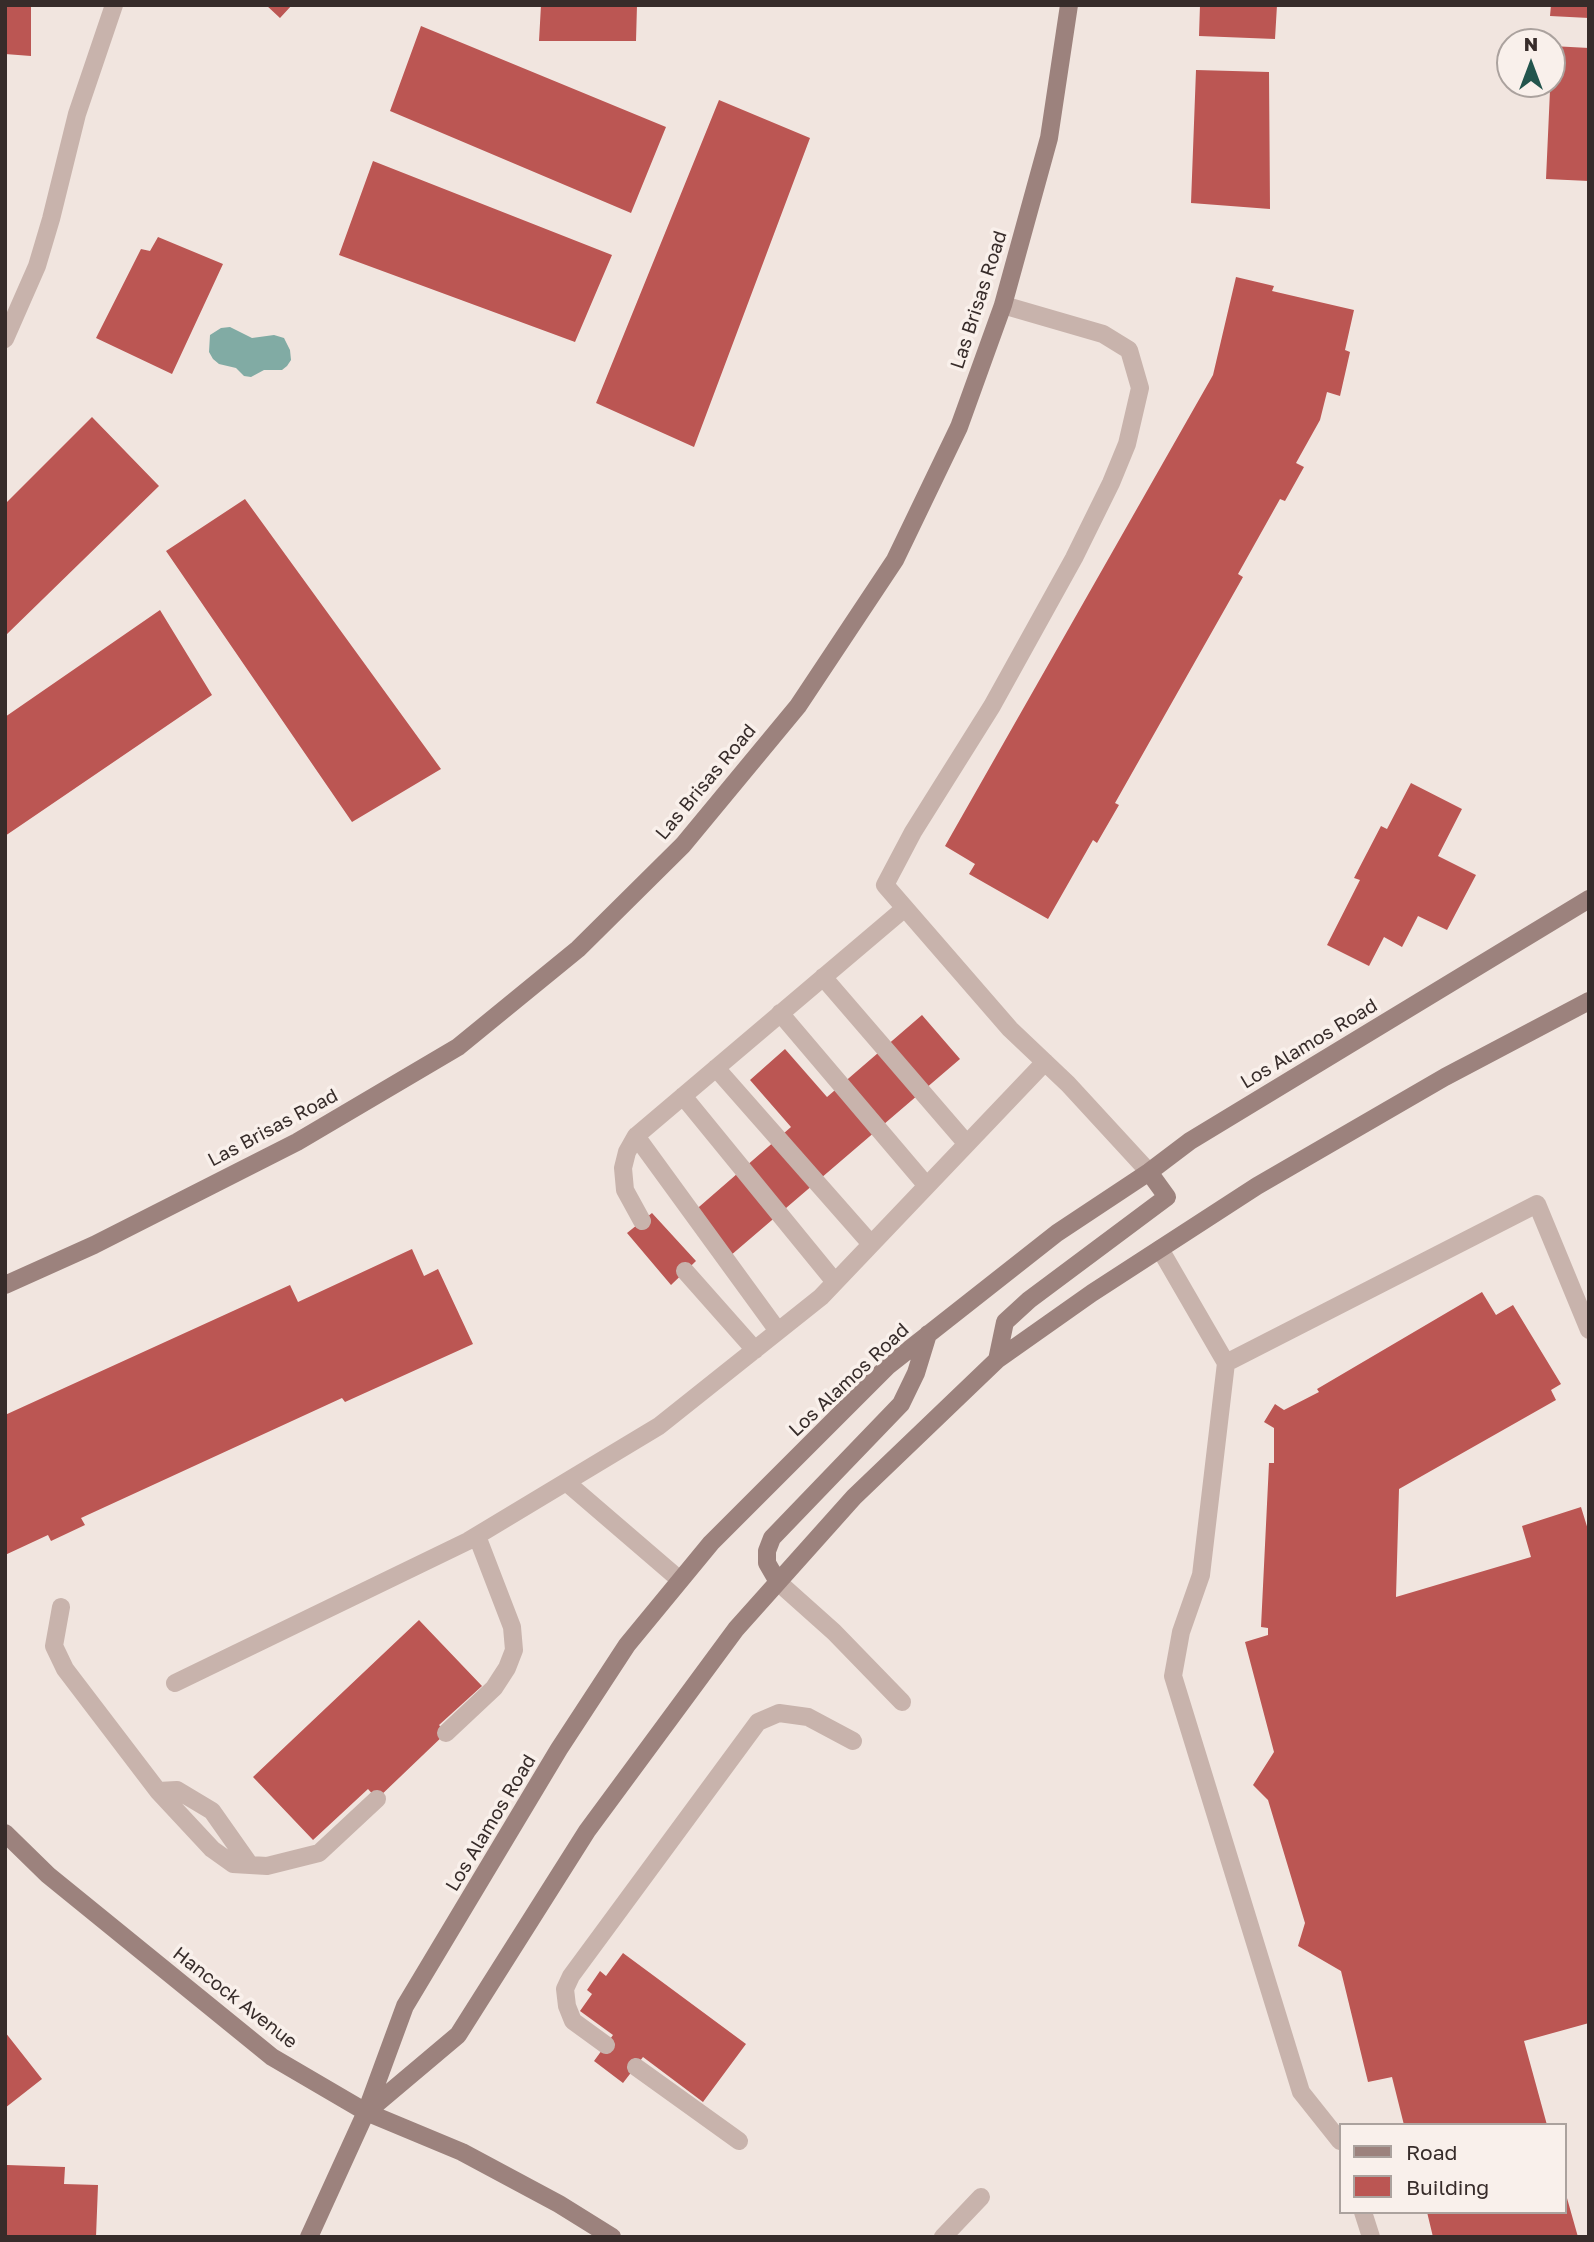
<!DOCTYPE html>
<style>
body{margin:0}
#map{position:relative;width:1594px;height:2242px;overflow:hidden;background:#f1e5df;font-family:"Golos Text",sans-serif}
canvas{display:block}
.frame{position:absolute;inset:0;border:7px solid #372c2a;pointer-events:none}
.legend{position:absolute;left:1339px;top:2123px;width:228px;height:91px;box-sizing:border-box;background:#f9f0eb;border:2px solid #aba29e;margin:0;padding:9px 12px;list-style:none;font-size:21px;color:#372c2a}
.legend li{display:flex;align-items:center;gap:14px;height:35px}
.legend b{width:35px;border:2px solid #aba29e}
.north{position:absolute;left:1496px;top:28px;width:70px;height:70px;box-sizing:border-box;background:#f9f0eb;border:2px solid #aba29e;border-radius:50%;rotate:0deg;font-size:19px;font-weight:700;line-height:28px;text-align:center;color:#372c2a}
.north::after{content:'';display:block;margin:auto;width:24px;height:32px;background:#23554d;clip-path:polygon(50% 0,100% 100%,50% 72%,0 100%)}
</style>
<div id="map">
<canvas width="1594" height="2242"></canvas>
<div class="frame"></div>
<ul class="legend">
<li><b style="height:9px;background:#9c827d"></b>Road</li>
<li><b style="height:19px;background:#bb5653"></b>Building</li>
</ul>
<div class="north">N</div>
</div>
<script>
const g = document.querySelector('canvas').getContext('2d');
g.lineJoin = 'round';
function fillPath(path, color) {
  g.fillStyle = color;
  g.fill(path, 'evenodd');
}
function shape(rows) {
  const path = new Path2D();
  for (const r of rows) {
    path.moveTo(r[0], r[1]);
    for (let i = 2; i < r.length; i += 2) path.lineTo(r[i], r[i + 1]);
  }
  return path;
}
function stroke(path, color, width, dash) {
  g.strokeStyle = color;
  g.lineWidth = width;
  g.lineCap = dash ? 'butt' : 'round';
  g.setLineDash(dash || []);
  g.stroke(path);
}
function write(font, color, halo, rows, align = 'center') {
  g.font = font + ' "Golos Text",sans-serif';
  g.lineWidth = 7;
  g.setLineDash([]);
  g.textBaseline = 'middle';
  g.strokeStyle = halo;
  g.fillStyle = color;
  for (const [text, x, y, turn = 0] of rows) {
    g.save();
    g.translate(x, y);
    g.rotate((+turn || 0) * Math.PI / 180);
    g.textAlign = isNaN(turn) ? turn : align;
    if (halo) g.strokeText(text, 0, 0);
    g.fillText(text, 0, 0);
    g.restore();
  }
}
const water = shape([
 [230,327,252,338,274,335,284,338,290,350,291,360,287,366,282,370,264,370,251,377,244,376,236,368,219,364,213,359,209,352,210,335,221,328]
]);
const building = shape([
 [5,5,31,5,31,56,5,54],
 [266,5,292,5,280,18],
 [541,5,637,5,636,41,539,41],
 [1200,5,1277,5,1275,39,1199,36],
 [1551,5,1589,5,1589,18,1550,16],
 [421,26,666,127,631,213,390,111],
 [1552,46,1589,48,1589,181,1546,179],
 [1196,70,1269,72,1270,209,1191,203],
 [719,100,810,138,694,447,596,403],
 [373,161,612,255,575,342,339,255],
 [158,237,223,264,172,374,96,338,141,249,150,251],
 [1236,277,1274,286,1272,291,1354,310,1345,350,1350,352,1340,396,1327,392,1320,420,1296,463,1304,467,1285,501,1280,499,1238,574,1243,577,1115,803,1119,805,1097,843,1093,840,1048,919,969,874,975,864,945,846,1213,375],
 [92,417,159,486,5,636,5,504],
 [245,499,441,769,352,822,166,551],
 [160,610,212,695,5,836,5,717],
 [1411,783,1462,809,1438,856,1476,875,1447,930,1418,916,1402,947,1384,937,1369,966,1327,945,1360,880,1354,878,1381,826,1387,829],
 [922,1015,960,1059,730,1256,692,1213,791,1127,750,1080,785,1049,827,1097],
 [652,1213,696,1261,671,1285,627,1233],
 [412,1249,424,1276,438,1269,473,1344,345,1402,342,1398,81,1518,85,1525,51,1541,48,1535,5,1555,5,1415,290,1285,298,1302],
 [1482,1292,1496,1315,1513,1305,1561,1384,1551,1390,1556,1400,1399,1489,1396,1597,1531,1557,1522,1526,1581,1507,1589,1533,1589,2023,1524,2041,1547,2125,1404,2125,1392,2077,1368,2082,1341,1971,1298,1946,1305,1923,1268,1800,1253,1785,1274,1752,1245,1642,1268,1635,1268,1628,1261,1627,1269,1463,1274,1463,1274,1428,1264,1422,1275,1404,1284,1410,1319,1392,1317,1389],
 [419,1620,482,1686,439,1725,446,1733,377,1799,368,1789,313,1840,253,1777],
 [623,1953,746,2044,703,2102,643,2057,623,2083,594,2061,613,2035,580,2011,592,1994,587,1990,600,1971,606,1976],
 [5,2032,42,2079,5,2108],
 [7,2165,65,2167,64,2184,98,2185,96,2237,5,2237],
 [1565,2191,1578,2237,1433,2237,1427,2212,1564,2212]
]);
const lane = shape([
 [1003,305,1103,334,1129,350,1140,388,1127,444,1111,483,1074,558,992,706,913,832,885,885,1010,1029,1068,1084,1149,1172],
 [5,339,37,266,51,219,77,114,114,5],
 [823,977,967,1144],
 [780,1013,927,1186],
 [716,1068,871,1244],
 [683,1096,835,1282],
 [636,1136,627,1152,623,1168,625,1190,642,1221],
 [1160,1249,1226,1363],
 [685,1271,755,1350],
 [778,1331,636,1136,905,908],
 [566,1482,680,1580],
 [778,1582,834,1632,902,1702],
 [61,1607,54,1646,65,1669,158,1791,212,1849,233,1864,267,1866,319,1853,377,1799],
 [175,1683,468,1541,659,1426,821,1297,1045,1062],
 [446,1733,494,1688,507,1668,514,1650,512,1627,477,1536],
 [158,1791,177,1790,212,1811,250,1865],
 [606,2045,573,2021,567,2006,565,1989,571,1976,758,1722,779,1713,808,1717,853,1741],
 [636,2067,739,2141],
 [1340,2141,1301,2092,1173,1676,1181,1632,1201,1575,1226,1363,1537,1204,1589,1330],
 [1363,2212,1371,2237],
 [943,2237,981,2197]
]);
const secondary = shape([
 [5,1285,94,1245,297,1142,458,1047,578,949,683,845,798,706,895,560,959,427,1003,305,1049,138,1069,5],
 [997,1360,1005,1322,1029,1300,1167,1197,1149,1172],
 [778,1582,767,1563,767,1551,772,1538,901,1404,916,1373,928,1334],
 [5,1833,48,1875,272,2057,366,2112,462,2152,559,2204,612,2237],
 [369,2110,458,2035,587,1831,736,1629,854,1497,997,1360,1092,1293,1257,1186,1445,1077,1589,1001],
 [309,2237,366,2112,405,2006,559,1749,627,1645,711,1543,888,1366,1057,1233,1149,1172,1190,1141,1589,899]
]);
const streetNames = [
 ["Las Brisas Road",979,300,-72],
 ["Las Brisas Road",706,782,-50],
 ["Los Alamos Road",1309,1044,-31],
 ["Las Brisas Road",273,1128,-28],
 ["Los Alamos Road",849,1380,-43],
 ["Los Alamos Road",491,1823,-59],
 ["Hancock Avenue",235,1998,38]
];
fillPath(water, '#81aba4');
fillPath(building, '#bb5653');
stroke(lane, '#c8b3ac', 18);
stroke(secondary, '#9c827d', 18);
write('19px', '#372c2a', '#f9f0eb', streetNames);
</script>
